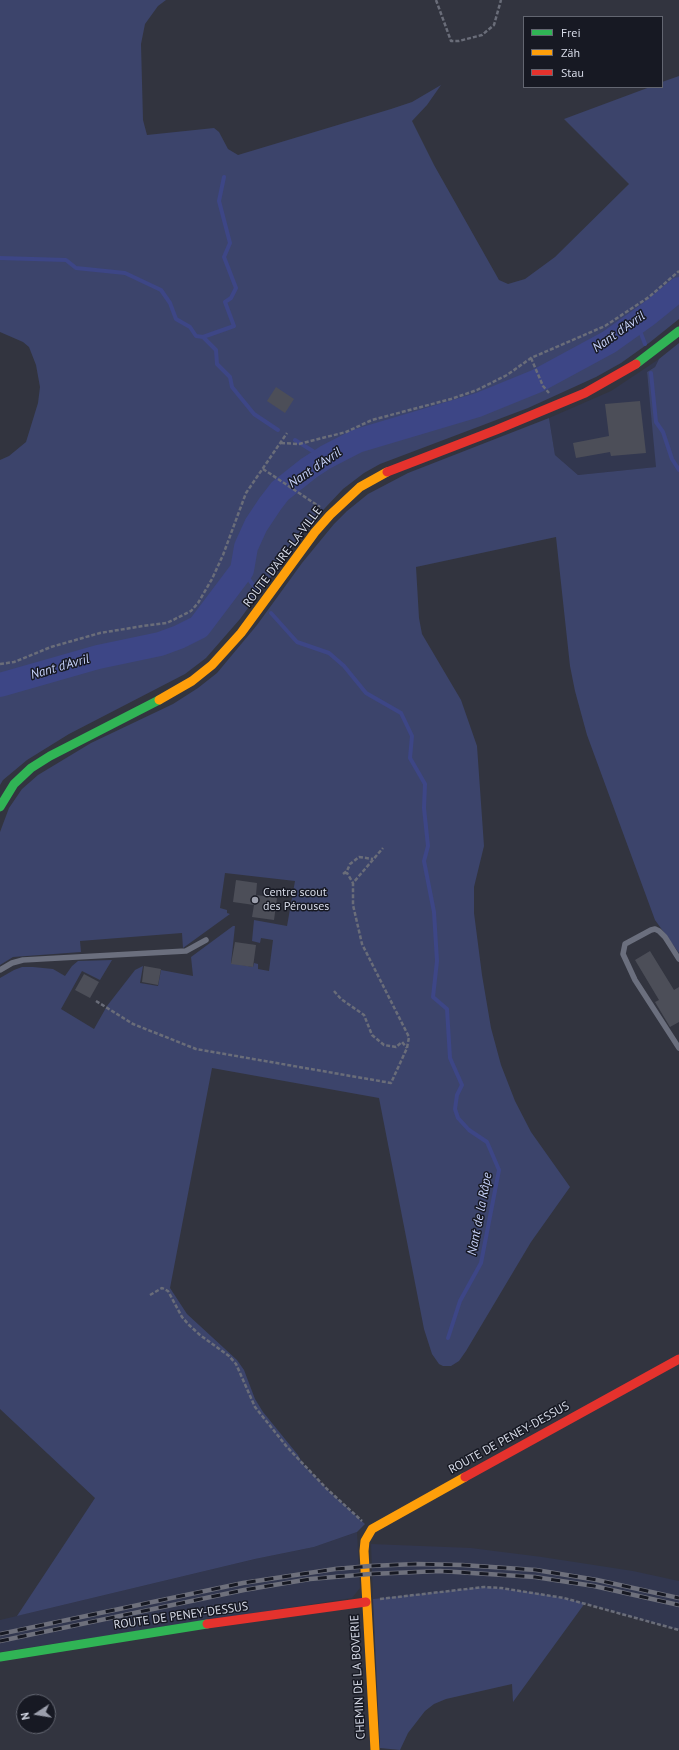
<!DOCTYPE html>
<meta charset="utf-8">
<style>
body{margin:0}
#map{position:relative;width:679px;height:1750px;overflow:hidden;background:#32343f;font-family:"PT Sans",sans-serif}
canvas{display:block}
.legend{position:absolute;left:523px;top:16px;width:140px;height:72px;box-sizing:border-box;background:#171923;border:1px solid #636671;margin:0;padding:5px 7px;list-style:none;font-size:12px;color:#d5d9e6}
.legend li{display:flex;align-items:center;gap:8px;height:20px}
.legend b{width:20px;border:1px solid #636671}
.north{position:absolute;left:16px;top:1694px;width:40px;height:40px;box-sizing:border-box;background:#171923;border:1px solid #636671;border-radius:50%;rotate:258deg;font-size:11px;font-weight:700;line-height:16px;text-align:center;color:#d5d9e6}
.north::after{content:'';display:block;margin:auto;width:14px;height:18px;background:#9c9fac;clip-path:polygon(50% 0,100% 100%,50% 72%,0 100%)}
</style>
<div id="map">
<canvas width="679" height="1750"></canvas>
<ul class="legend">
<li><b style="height:5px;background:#30b455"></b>Frei</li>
<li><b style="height:5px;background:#ff9f0a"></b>Zäh</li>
<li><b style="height:5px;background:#e5322d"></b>Stau</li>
</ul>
<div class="north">N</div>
</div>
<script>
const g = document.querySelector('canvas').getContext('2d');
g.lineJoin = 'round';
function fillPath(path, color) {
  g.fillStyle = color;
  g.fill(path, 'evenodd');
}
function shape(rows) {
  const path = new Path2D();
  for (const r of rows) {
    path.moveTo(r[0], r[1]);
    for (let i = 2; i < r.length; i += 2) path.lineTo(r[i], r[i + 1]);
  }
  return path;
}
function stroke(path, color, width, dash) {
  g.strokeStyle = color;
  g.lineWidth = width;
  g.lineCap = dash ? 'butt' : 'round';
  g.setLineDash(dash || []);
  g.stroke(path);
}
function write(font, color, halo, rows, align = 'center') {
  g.font = font + ' "PT Sans",sans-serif';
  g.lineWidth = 3;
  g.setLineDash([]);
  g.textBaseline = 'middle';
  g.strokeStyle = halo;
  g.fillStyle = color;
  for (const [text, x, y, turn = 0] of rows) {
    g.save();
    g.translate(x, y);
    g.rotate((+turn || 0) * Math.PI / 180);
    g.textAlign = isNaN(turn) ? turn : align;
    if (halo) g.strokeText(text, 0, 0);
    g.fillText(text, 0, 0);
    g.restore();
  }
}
const built = shape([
 [659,359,655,367,647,372,657,467,578,475,555,455,549,418,611,391],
 [357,1532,360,1588,352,1598,0,1652,0,1620,255,1559,314,1547],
 [371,1544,471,1548,542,1557,633,1571,679,1581,679,1630,577,1601,532,1592,484,1587,373,1599]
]);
const green = shape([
 [0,0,166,0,158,6,145,24,141,44,143,120,147,135,214,128,219,132,228,149,238,155,391,109,412,102,441,85,427,105,412,121,434,165,499,280,508,284,525,279,555,257,629,184,564,119,650,87,662,87,662,82,679,76,679,319,649,343,621,363,596,377,528,408,380,464,364,473,343,489,309,525,240,619,206,658,185,674,69,734,27,760,3,780,0,785,0,460,9,456,26,442,38,403,40,387,36,365,29,347,23,342,0,332],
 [679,343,679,953,655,920,587,735,575,691,570,666,556,537,416,567,419,618,422,634,461,700,477,746,484,846,474,887,474,913,482,975,491,1028,501,1065,515,1101,531,1132,570,1187,531,1242,466,1351,459,1361,451,1366,443,1366,439,1364,432,1354,424,1329,379,1098,212,1068,170,1288,187,1314,237,1360,244,1370,255,1399,263,1412,298,1455,303,1464,327,1489,365,1524,357,1532,314,1547,255,1559,17,1616,95,1498,0,1409,0,978,14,970,22,967,33,967,53,969,65,976,72,966,78,961,112,960,100,980,82,971,61,1009,94,1029,107,1006,135,970,143,966,140,983,158,986,161,970,193,976,191,957,233,926,235,926,231,963,253,967,254,963,258,964,258,969,269,971,273,940,261,938,260,943,252,941,254,920,287,926,295,881,225,873,220,908,227,910,227,913,230,914,183,948,182,933,80,941,81,952,13,957,0,965,0,832,9,808,22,789,38,775,91,743,173,704,198,688,217,673,257,625,302,563,334,524,347,511,368,494,408,473,549,418,555,455,578,475,656,467,647,372,655,367,659,359],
 [484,1587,532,1592,585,1603,513,1702,512,1684,446,1699,434,1704,425,1711,408,1733,400,1750,380,1748,373,1599]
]);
const stream = shape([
 [0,258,66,260,76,268,125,273,161,290,170,303,176,319,190,327,196,336,203,337,216,350,217,364,230,377,232,387,254,414,278,430],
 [637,323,645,344],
 [203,337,234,326,225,302,231,298,236,288,224,257,230,243,219,201,224,177],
 [651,373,656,422,663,432,672,459,679,470],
 [295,440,324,458],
 [242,570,256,589],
 [271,613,297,642,329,653,344,666,366,693,401,713,412,736,410,758,425,784,424,808,428,846,424,861,434,912,437,961,433,997,447,1009,450,1058,462,1085,457,1095,455,1109,458,1118,469,1130,487,1142,499,1170,481,1263,460,1301,448,1338]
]);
const river = shape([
 [0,685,98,657,160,644,179,637,199,627,242,570,246,547,256,525,270,504,280,491,309,468,326,457,357,441,478,405,537,381,609,342,647,315,679,289]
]);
const building = shape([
 [276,387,294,399,285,413,267,401],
 [640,401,646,453,611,456,610,452,576,458,573,443,609,436,605,404],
 [236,880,257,883,256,895,277,898,274,920,252,917,254,905,233,902],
 [235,942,256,945,253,967,231,964],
 [650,951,674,990,679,987,679,1022,670,1027,655,1002,659,1000,635,960],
 [144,966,161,969,158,985,142,982],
 [84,974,99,982,90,998,75,990]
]);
const path = shape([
 [436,0,451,41,459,41,482,35,494,25,501,0],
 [531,358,543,386,549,393],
 [281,443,299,444,346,432,372,420,451,399,477,390,507,375,531,358,605,326,649,297,679,271],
 [263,469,320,507],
 [0,664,14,662,51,647,100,633,143,626,167,623,191,611,198,603,212,579,223,555,246,493,287,433],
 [345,873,347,873,353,883],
 [343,874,347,871,350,864,359,857,373,859],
 [334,991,341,999,364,1015,372,1035,384,1045,396,1047,402,1042,407,1048],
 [96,1001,133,1024,196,1049,391,1083,407,1048,409,1037,362,944,353,905,353,883,383,848],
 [150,1295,162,1288,168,1291,182,1317,189,1325,200,1335,229,1356,236,1364,255,1407,287,1447,327,1489,362,1521],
 [380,1599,484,1587,501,1588,564,1598,679,1630]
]);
const lane = shape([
 [679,959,665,937,659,931,655,929,651,930,625,944,623,954,635,980,679,1048],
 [0,970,12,963,23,960,186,951,206,940]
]);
const fast = shape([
 [636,364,679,331],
 [0,807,14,784,31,768,50,756,159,700],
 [0,1657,207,1624]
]);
const slow = shape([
 [159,700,192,681,212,665,241,633,315,532,330,515,360,487,387,472],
 [375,1750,364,1551,365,1541,372,1529,465,1477]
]);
const jam = shape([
 [387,472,496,430,585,393,636,364],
 [465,1477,679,1359],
 [207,1624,366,1602]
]);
const rail = shape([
 [0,1634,243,1583,335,1569,370,1566,416,1564,462,1565,536,1570,597,1580,679,1598],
 [0,1641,244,1590,310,1579,370,1574,440,1571,535,1577,594,1586,679,1605]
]);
const markers = [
 [255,900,4,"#9c9fac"]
];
const streetNames = [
 ["ROUTE D'AIRE-LA-VILLE",283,557,-53],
 ["ROUTE DE PENEY-DESSUS",509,1438,-29],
 ["ROUTE DE PENEY-DESSUS",181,1616,-8],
 ["CHEMIN DE LA BOVERIE",358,1677,-93]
];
const poiNames = [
 ["Centre scout",263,893],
 ["des Pérouses",263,907]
];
const waterNames = [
 ["Nant d'Avril",619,332,-35],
 ["Nant d'Avril",315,468,-34],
 ["Nant d'Avril",60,667,-16],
 ["Nant de la Râpe",480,1214,-79]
];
fillPath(built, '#32374f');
fillPath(green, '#3c446b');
stroke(stream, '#3d4686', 4);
stroke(river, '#3d4686', 24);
fillPath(building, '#4c4e58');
stroke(path, '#6a6d79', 2.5, [4, 2]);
stroke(lane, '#6b6f7e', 5.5);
stroke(fast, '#30b455', 9);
stroke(slow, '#ff9f0a', 9);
stroke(jam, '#e5322d', 9);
stroke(rail, '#6e707c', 4.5);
stroke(rail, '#171923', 3, [9]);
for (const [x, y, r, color] of markers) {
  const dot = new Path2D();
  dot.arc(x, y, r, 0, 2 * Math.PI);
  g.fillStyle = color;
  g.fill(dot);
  stroke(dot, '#171923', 1.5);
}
write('12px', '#d5d9e6', '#171923', streetNames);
write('12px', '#d5d9e6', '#171923', poiNames, 'left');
write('italic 13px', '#c5d0f8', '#171923', waterNames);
</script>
